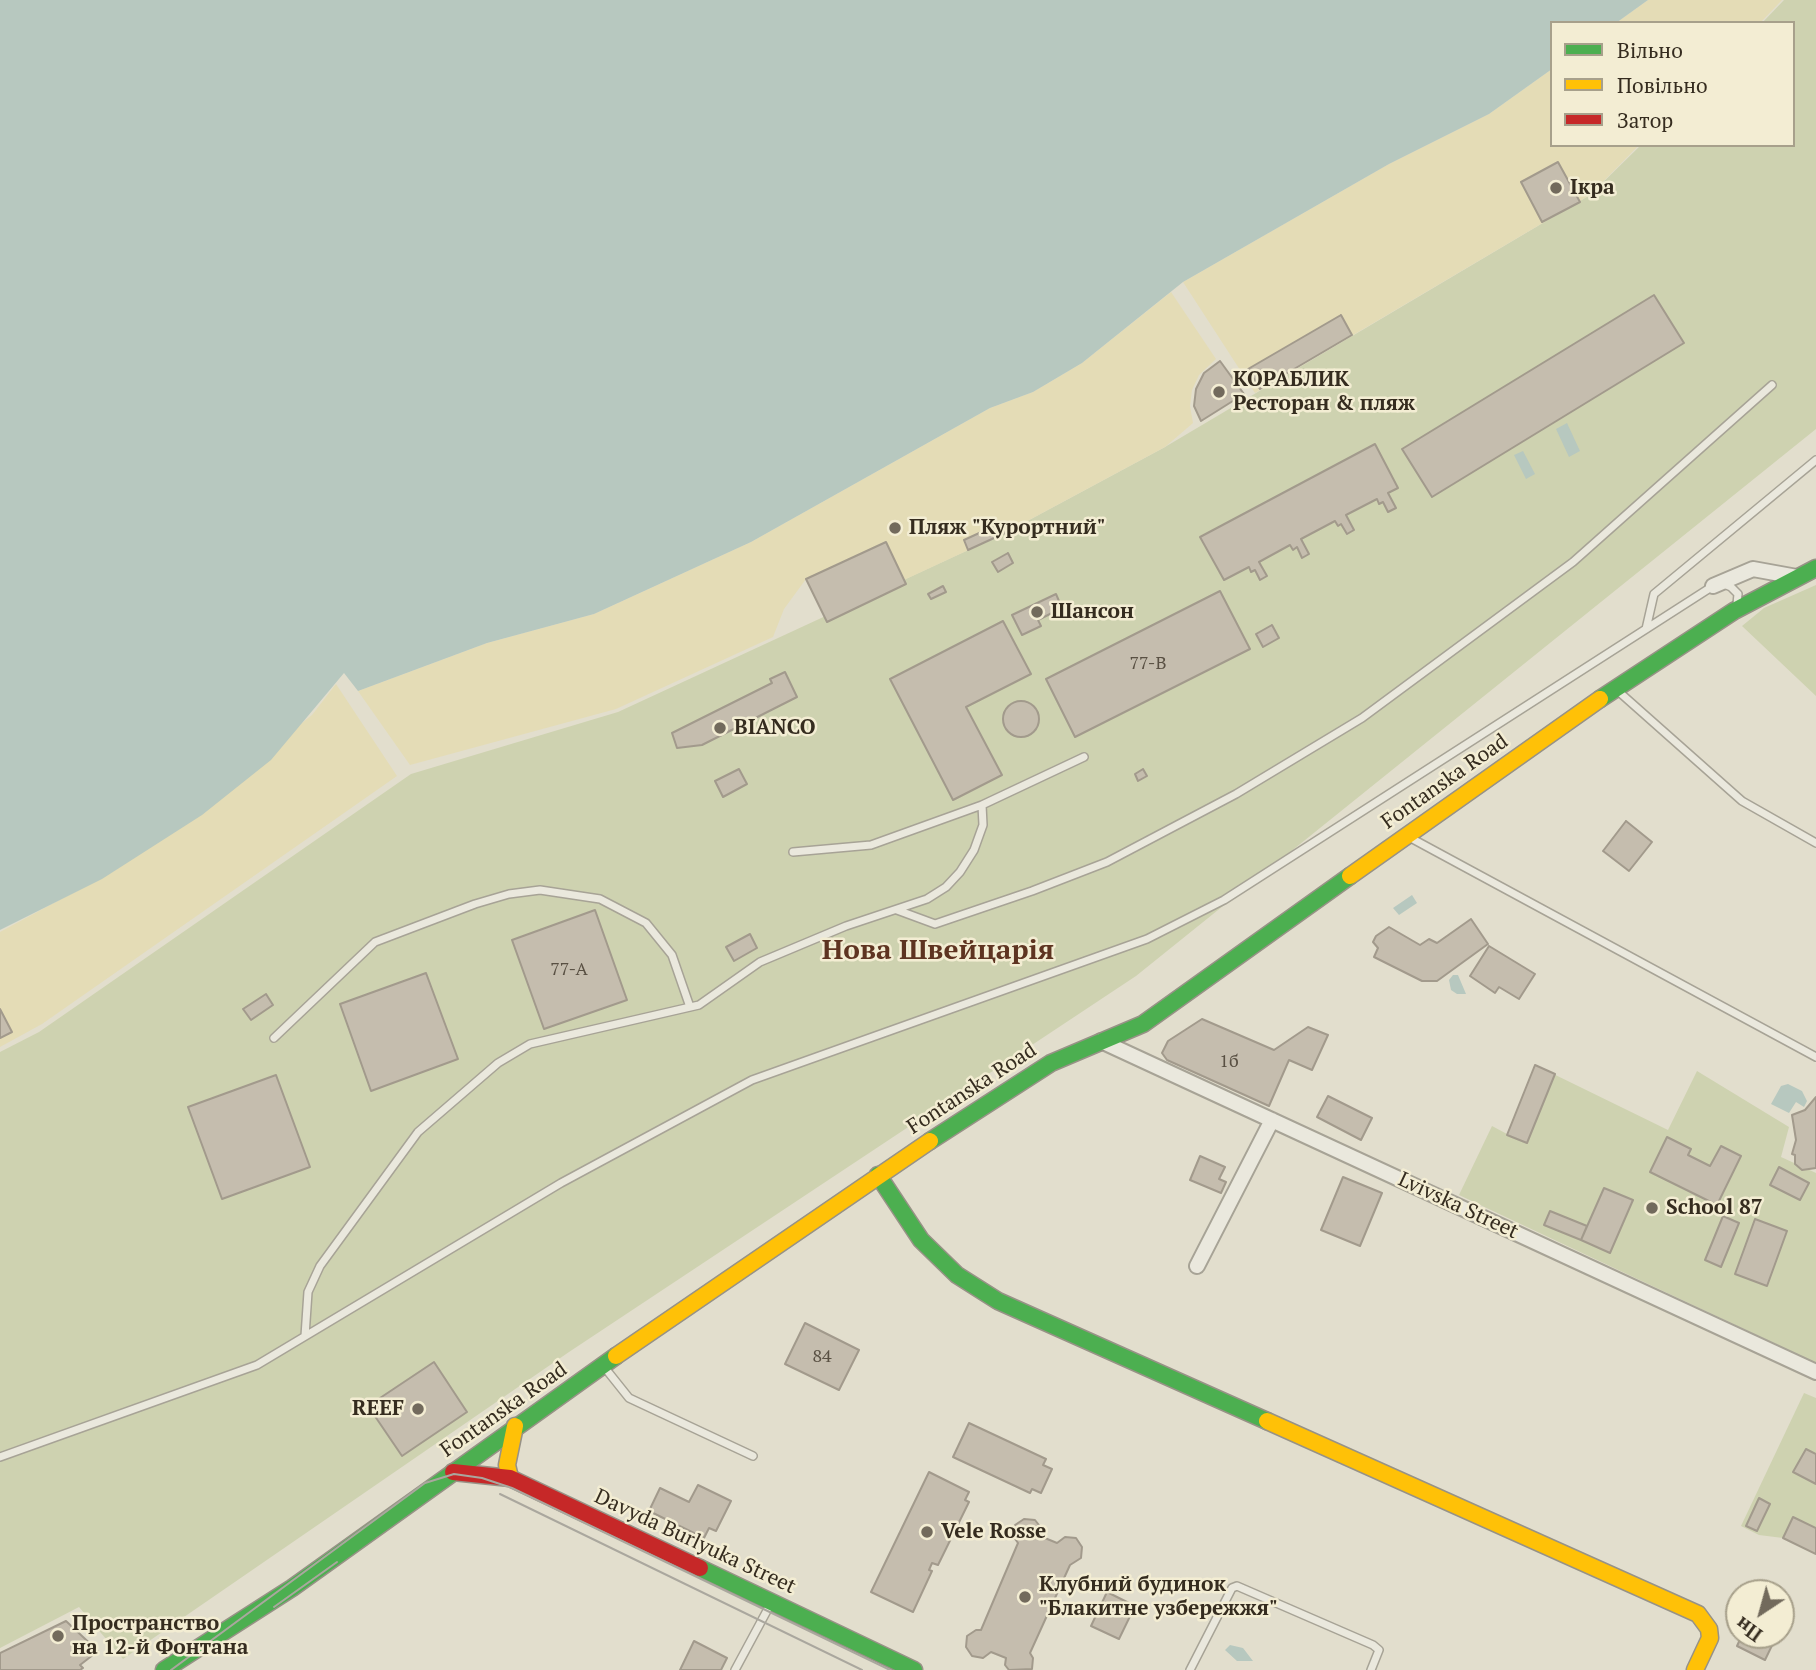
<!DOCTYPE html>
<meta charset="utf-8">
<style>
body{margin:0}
#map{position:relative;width:1816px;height:1670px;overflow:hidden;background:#e2decd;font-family:"PT Serif",serif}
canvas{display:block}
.legend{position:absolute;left:1550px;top:21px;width:245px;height:126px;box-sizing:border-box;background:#f3edd3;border:2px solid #a7a08b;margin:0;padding:9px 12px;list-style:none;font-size:21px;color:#352c1f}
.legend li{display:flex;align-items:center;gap:14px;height:35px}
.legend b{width:35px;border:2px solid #a7a08b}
.north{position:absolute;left:1725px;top:1579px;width:70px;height:70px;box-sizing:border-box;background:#f3edd3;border:2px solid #a7a08b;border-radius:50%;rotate:216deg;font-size:19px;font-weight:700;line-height:28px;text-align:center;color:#352c1f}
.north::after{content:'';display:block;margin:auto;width:24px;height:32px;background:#726a5c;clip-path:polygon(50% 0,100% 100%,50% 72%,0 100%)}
</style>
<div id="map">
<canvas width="1816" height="1670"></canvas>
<ul class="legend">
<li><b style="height:9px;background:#4caf50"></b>Вільно</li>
<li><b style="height:9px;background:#ffc107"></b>Повільно</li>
<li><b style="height:9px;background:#c62828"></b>Затор</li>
</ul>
<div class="north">Пн</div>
</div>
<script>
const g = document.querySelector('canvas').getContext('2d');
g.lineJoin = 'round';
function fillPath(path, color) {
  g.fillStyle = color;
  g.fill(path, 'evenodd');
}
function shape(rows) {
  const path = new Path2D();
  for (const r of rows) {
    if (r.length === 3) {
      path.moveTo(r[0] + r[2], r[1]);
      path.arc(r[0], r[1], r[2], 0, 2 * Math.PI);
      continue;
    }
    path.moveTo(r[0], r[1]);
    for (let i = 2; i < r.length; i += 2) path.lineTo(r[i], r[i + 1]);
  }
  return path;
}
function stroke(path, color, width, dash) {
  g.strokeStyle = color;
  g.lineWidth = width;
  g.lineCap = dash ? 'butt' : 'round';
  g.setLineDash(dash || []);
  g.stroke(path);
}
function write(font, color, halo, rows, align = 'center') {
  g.font = font + ' "PT Serif",serif';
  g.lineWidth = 5;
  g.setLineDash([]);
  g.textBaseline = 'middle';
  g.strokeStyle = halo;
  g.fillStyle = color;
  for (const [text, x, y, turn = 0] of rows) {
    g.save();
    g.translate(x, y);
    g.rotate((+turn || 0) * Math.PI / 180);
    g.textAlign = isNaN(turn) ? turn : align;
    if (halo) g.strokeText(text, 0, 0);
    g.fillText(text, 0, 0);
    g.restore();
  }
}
const green = shape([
 [1784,0,1816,0,1816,429,1136,976,569,1352,123,1659,79,1607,0,1648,0,1052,39,1032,411,774,618,712,1005,533,1165,447,1590,195,1641,145,1793,145,1793,23,1762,23],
 [1816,585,1816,696,1742,626,1764,608],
 [1535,1065,1668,1130,1697,1071,1789,1127,1781,1157,1816,1173,1816,1363,1459,1195,1492,1126,1507,1134],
 [1804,1393,1816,1398,1816,1554,1783,1538,1759,1535,1741,1526]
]);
const sand = shape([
 [1648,0,1782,0,1760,23,1616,23],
 [1552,69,1552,145,1639,145,1590,195,1255,393,1183,282,1389,164,1489,114],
 [1171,292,1216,359,1199,375,1192,390,1190,406,1193,423,1165,447,1005,533,904,580,885,542,806,579,784,609,773,637,616,709,410,765,358,691,487,643,594,614,751,542,990,408,1033,392,1082,363],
 [336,684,397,776,42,1024,0,1047,0,932,117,869,312,715]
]);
const water = shape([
 [0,0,1648,0,1616,23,1552,23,1552,69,1489,114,1389,164,1183,282,1082,363,1033,392,990,408,751,542,594,614,487,643,358,691,344,673,271,760,202,815,102,879,0,930],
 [1567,423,1580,451,1569,457,1556,429],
 [1523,451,1535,474,1526,479,1514,455],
 [1412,895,1417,903,1399,915,1393,908],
 [1453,975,1458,975,1466,994,1457,994,1451,990,1449,980],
 [1788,1084,1802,1091,1807,1101,1804,1107,1796,1102,1789,1113,1771,1104,1781,1086],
 [1230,1645,1243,1648,1253,1661,1237,1661,1225,1650]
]);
const building = shape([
 [1558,162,1580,202,1542,222,1521,182,1558,162],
 [1654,295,1684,343,1432,497,1402,449,1654,295],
 [1341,315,1352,335,1260,389,1248,369,1341,315],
 [1220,361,1244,394,1201,421,1194,406,1196,389,1204,373,1220,361],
 [1375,444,1398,488,1388,493,1396,508,1388,512,1383,502,1379,504,1377,499,1346,515,1354,530,1347,534,1341,524,1338,526,1335,521,1301,539,1309,554,1302,558,1297,547,1293,550,1290,545,1259,562,1267,576,1260,580,1255,570,1251,572,1249,567,1224,580,1200,537,1375,444],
 [1001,523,1005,533,968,550,964,540,1001,523],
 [886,542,906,584,827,622,806,579,886,542],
 [1008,553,1013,563,998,572,992,562,1008,553],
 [943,586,946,592,931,599,928,594,943,586],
 [1220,591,1250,649,1075,737,1046,679,1220,591],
 [1056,594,1062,608,1038,620,1041,626,1022,635,1012,615,1056,594],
 [1003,621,1031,674,966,707,1002,775,953,800,890,679,1003,621],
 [1272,625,1279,638,1263,647,1256,634,1272,625],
 [785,672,797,697,702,745,677,748,672,733,772,683,770,679,785,672],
 [1021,719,18],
 [739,769,747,784,723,797,715,781,739,769],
 [1143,769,1147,776,1138,781,1135,774,1143,769],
 [1626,821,1652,842,1629,871,1603,851,1626,821],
 [595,910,627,1000,544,1029,512,940,595,910],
 [1471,919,1488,944,1437,981,1422,981,1374,957,1378,948,1373,942,1376,936,1389,927,1420,945,1429,939,1437,943,1471,919],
 [750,934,757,948,734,961,726,947,750,934],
 [1489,946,1535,974,1519,999,1499,987,1495,993,1470,976,1489,946],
 [426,973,458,1059,371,1091,340,1004,426,973],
 [266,994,273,1005,251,1020,243,1009,266,994],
 [0,1009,12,1032,0,1038,0,1009],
 [1202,1019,1274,1050,1308,1027,1328,1035,1312,1070,1289,1060,1269,1106,1167,1060,1162,1053,1168,1041,1202,1019],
 [1535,1065,1555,1074,1527,1143,1507,1135,1535,1065],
 [276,1075,310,1167,222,1199,188,1107,276,1075],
 [1328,1096,1372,1118,1361,1140,1317,1117,1328,1096],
 [1816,1097,1816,1168,1802,1170,1795,1164,1795,1155,1792,1154,1796,1140,1792,1115,1805,1110,1816,1097],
 [1667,1137,1691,1149,1688,1155,1710,1166,1721,1146,1741,1156,1717,1205,1650,1172,1667,1137],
 [1200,1156,1225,1167,1219,1179,1226,1182,1221,1193,1190,1180,1200,1156],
 [1779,1167,1809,1183,1800,1200,1770,1185,1779,1167],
 [1343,1177,1382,1193,1360,1246,1321,1230,1343,1177],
 [1604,1188,1633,1200,1610,1253,1581,1240,1604,1188],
 [1550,1211,1587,1226,1581,1240,1544,1225,1550,1211],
 [1723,1216,1739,1223,1721,1267,1705,1260,1723,1216],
 [1755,1219,1787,1231,1767,1286,1735,1274,1755,1219],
 [805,1323,859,1350,839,1390,785,1364,805,1323],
 [434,1362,467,1412,402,1456,368,1406,434,1362],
 [969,1423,1046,1459,1043,1465,1052,1469,1041,1493,1032,1489,1030,1493,953,1457,969,1423],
 [1806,1449,1816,1454,1816,1484,1793,1472,1806,1449],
 [929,1472,969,1492,965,1500,969,1502,938,1565,932,1563,929,1570,932,1571,913,1612,871,1592,929,1472],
 [698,1485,731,1501,716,1531,709,1528,704,1538,649,1511,660,1488,689,1502,698,1485],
 [1759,1498,1770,1504,1757,1531,1746,1526,1759,1498],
 [1793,1517,1816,1528,1816,1554,1783,1538,1793,1517],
 [1024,1519,1035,1520,1042,1529,1040,1536,1057,1543,1065,1537,1076,1538,1082,1547,1081,1558,1070,1565,1030,1653,1033,1658,1032,1669,1009,1670,1005,1665,1006,1658,991,1652,983,1658,972,1656,966,1647,967,1636,976,1630,981,1630,1018,1543,1013,1536,1015,1525,1024,1519],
 [1107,1592,1135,1606,1119,1639,1091,1626,1107,1592],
 [66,1621,98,1651,80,1665,83,1668,80,1670,0,1670,0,1653,66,1621],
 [1742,1635,1777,1635,1765,1660,1737,1646,1742,1635],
 [694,1641,727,1658,721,1670,680,1670,694,1641]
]);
const lane = shape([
 [1646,629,1654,594,1816,460],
 [1618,691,1742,801,1816,843],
 [1409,837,1816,1057],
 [793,852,871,845,982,805],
 [897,910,935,924,1032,891,1107,862,1236,794,1362,718,1573,562,1772,385],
 [274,1038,375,942,475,904,509,894,540,890,600,899,646,923,672,955,690,1007],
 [305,1336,308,1292,320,1266,418,1132,498,1063,530,1044,699,1005,760,962,846,926,927,899,946,887,960,872,974,850,983,825,982,805,1084,757],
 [605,1368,629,1398,753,1456],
 [0,1457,257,1365,561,1183,752,1080,1147,939,1224,900,1713,586,1724,584,1731,587,1738,594,1737,604],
 [735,1670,770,1605],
 [1190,1670,1232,1588,1237,1586,1373,1645,1379,1650,1371,1670]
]);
const street = shape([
 [1713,586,1753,569,1797,577],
 [1101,1041,1816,1372],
 [1197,1266,1272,1120]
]);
const fast = shape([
 [1600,699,1734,611,1816,568],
 [930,1141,1051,1063,1143,1024,1350,876],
 [878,1175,921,1240,957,1275,998,1301,1267,1421],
 [700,1568,914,1670],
 [164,1670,292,1588,616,1356]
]);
const slow = shape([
 [1350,876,1600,699],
 [616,1356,930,1141],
 [1267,1421,1698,1614,1709,1629,1710,1638,1695,1670],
 [510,1478,507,1465,515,1426]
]);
const jam = shape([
 [453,1472,510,1478,700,1568]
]);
const tram = shape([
 [500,1494,862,1670],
 [274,1607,337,1562],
 [171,1670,425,1483,454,1474,482,1478,512,1488,890,1670]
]);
const markers = [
 [1556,188,7,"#726a5c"],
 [1219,392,7,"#726a5c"],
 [895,528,7,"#726a5c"],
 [1037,612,7,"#726a5c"],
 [720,728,7,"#726a5c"],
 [1652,1208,7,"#726a5c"],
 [418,1409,7,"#726a5c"],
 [927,1532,7,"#726a5c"],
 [1025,1597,7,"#726a5c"],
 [58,1636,7,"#726a5c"]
];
const numberNames = [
 ["77-В",1148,664],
 ["77-А",569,970],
 ["1б",1229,1062],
 ["84",822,1357]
];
const poiNames = [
 ["Ікра",1570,188],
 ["КОРАБЛИК",1233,380],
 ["Ресторан & пляж",1233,404],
 ["Пляж \"Курортний\"",909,528],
 ["Шансон",1051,612],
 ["BIANCO",734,728],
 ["School 87",1666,1208],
 ["REEF",404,1409,"right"],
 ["Vele Rosse",941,1532],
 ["Клубний будинок",1039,1585],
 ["\"Блакитне узбережжя\"",1039,1609],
 ["Пространство",72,1624],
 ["на 12-й Фонтана",72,1648]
];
const streetNames = [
 ["Fontanska Road",1445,782,-35],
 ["Fontanska Road",972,1089,-33],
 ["Lvivska Street",1458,1206,25],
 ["Fontanska Road",504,1410,-35],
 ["Davyda Burlyuka Street",695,1542,25]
];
const districtNames = [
 ["Нова Швейцарія",938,951]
];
fillPath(green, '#ced2b0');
fillPath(sand, '#e4dcb6');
fillPath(water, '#b7c8bf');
fillPath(building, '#c5bdae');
stroke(building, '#a29a8c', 2);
stroke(lane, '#a7a396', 10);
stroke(street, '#a7a396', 18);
stroke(fast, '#979286', 19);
stroke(slow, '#979286', 19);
stroke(jam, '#979286', 19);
stroke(lane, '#eae8dd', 7);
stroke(street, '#eae8dd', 14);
stroke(fast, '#4caf50', 16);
stroke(slow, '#ffc107', 16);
stroke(jam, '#c62828', 16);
stroke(tram, '#aaa79e', 2);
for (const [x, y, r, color] of markers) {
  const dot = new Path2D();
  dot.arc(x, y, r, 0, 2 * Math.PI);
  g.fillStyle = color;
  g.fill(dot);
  stroke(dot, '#f3edd3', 2.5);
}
write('18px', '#595043', null, numberNames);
write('bold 21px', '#352c1f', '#f3edd3', poiNames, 'left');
write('21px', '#352c1f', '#f3edd3', streetNames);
write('bold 28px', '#5e3421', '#f3edd3', districtNames);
</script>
